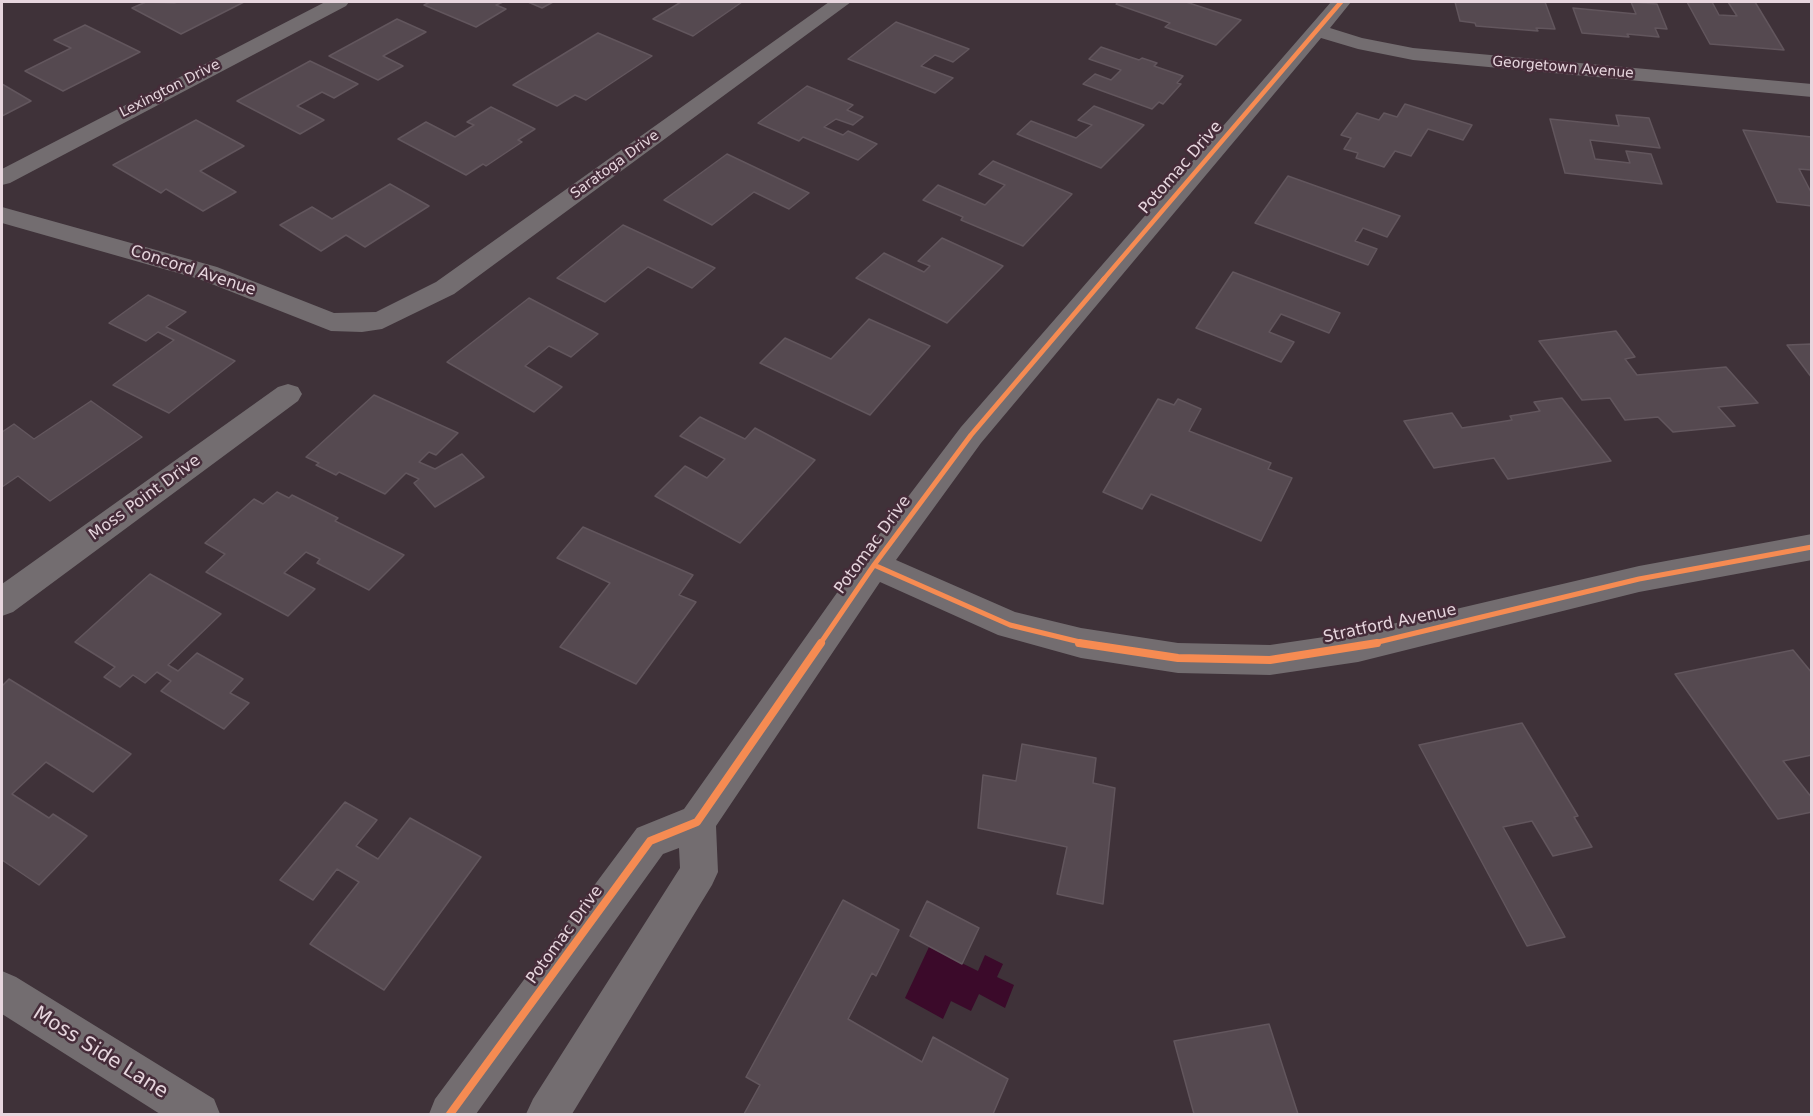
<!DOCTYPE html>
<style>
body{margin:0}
#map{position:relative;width:1813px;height:1116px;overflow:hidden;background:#3f3239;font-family:"DejaVu Sans",sans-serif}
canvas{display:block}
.frame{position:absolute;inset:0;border:3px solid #e7d6de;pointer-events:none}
</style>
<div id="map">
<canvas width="1813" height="1116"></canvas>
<div class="frame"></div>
</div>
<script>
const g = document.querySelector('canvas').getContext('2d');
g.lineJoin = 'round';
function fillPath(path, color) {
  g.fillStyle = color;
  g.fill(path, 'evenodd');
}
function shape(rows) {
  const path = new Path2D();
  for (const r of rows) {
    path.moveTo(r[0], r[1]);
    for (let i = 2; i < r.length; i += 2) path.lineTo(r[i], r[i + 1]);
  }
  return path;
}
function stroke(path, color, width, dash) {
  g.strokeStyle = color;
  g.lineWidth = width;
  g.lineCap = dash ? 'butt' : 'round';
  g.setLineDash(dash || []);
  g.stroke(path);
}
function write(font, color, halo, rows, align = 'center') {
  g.font = font + ' "DejaVu Sans",sans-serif';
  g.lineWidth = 5;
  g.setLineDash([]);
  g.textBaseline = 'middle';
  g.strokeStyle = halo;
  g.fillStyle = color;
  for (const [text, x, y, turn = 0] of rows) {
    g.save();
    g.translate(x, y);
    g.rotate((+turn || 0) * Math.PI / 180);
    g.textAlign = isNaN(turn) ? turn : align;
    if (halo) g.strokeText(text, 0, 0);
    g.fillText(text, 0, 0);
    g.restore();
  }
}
const water = shape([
 [929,947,978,971,985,955,1003,964,997,977,1014,985,1005,1008,979,994,971,1011,951,1001,943,1019,905,998]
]);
const building = shape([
 [146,2,174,3,178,2,244,2,181,34,132,8,146,2],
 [430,2,503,2,496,5,506,9,476,27,424,5,430,2],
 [528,2,553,2,542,8,528,2],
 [681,2,742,2,693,36,653,19,681,2],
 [1119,2,1186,2,1241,20,1216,45,1165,27,1170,23,1116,4,1119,2],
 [1455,2,1545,2,1555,29,1536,28,1538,31,1476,26,1475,23,1460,21,1455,2],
 [1631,2,1657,4,1667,29,1655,28,1659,37,1627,34,1629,37,1582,33,1573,8,1636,14,1631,2],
 [1687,2,1712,2,1719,15,1737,16,1728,2,1755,2,1784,50,1710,44,1687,2],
 [397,19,426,32,383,56,403,66,378,80,329,56,397,19],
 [896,22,969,49,953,62,935,55,921,66,953,78,935,93,848,59,896,22],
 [85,25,140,52,63,91,25,71,71,48,54,40,85,25],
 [598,33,652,56,586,100,575,95,557,106,513,85,598,33],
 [1101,47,1139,60,1142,58,1157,63,1154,66,1183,76,1177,83,1181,84,1163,104,1159,102,1152,109,1083,84,1095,74,1111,80,1121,70,1089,59,1101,47],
 [310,61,358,84,334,98,322,92,297,106,324,120,300,134,237,101,310,61],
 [2,84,31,101,2,116,2,84],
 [807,86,853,105,847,110,863,117,853,125,836,119,824,127,843,135,848,131,877,144,858,160,803,137,799,141,758,123,807,86],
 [1405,104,1472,125,1463,140,1428,129,1411,156,1395,151,1384,167,1356,158,1358,153,1344,149,1351,138,1341,135,1357,113,1379,120,1384,113,1397,117,1405,104],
 [1094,106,1144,125,1101,168,1017,134,1031,121,1076,138,1092,125,1078,120,1094,106],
 [491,107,535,129,518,140,522,142,486,166,483,164,466,175,398,139,426,122,455,137,474,125,467,122,491,107],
 [1616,115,1649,118,1660,148,1590,140,1595,159,1630,163,1626,151,1651,154,1662,184,1565,173,1550,119,1619,126,1616,115],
 [196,120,244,146,200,171,236,192,203,211,166,189,161,193,113,165,196,120],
 [1743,130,1812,137,1812,170,1799,169,1812,194,1812,206,1777,202,1743,130],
 [727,154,809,193,789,209,754,192,712,225,664,200,727,154],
 [993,161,1072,194,1023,246,961,220,963,217,923,200,938,185,985,205,1005,185,979,174,993,161],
 [1288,176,1400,216,1387,237,1363,228,1355,241,1377,249,1368,265,1255,223,1288,176],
 [390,184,429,206,365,247,346,235,321,251,280,225,312,207,332,219,390,184],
 [623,225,638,232,715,268,692,288,648,267,605,302,557,278,623,225],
 [942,238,1003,266,947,323,856,278,884,253,924,272,930,266,918,261,942,238],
 [1233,272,1340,313,1329,333,1281,314,1269,332,1294,342,1281,362,1196,328,1233,272],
 [148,295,186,312,166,327,235,361,169,413,113,385,174,340,158,332,146,341,109,323,148,295],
 [529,298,598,334,571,357,549,346,525,366,562,387,534,412,447,362,529,298],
 [869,319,930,346,870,415,760,363,785,338,831,359,869,319],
 [1616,331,1635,357,1625,359,1637,375,1726,367,1758,403,1718,407,1735,426,1673,432,1658,417,1625,420,1610,398,1582,400,1539,341,1616,331],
 [1812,344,1812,378,1787,345,1812,344],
 [374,395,458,433,436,455,429,452,419,462,435,469,462,454,484,477,435,507,414,483,419,479,406,473,385,494,339,472,336,475,316,465,319,463,306,457,374,395],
 [1562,398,1611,461,1508,479,1494,458,1434,468,1404,421,1452,413,1462,428,1512,420,1510,416,1540,411,1534,402,1562,398],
 [1158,399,1174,405,1178,399,1201,409,1189,431,1271,463,1268,469,1292,478,1261,541,1151,494,1142,509,1103,492,1158,399],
 [91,401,142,437,50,501,18,476,2,487,2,432,14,424,34,439,91,401],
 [700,417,745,439,755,428,815,460,740,543,655,496,685,466,707,478,725,459,680,436,700,417],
 [277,492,289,498,292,495,338,518,335,521,404,555,369,590,317,563,320,559,306,552,284,573,315,589,288,616,206,572,225,554,205,543,254,499,263,504,277,492],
 [583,527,693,575,679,595,696,602,636,684,560,647,610,583,557,558,583,527],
 [150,574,221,614,168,665,178,671,197,653,243,679,230,693,249,703,224,729,161,691,171,681,157,672,145,683,133,675,120,687,104,677,115,667,75,642,150,574],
 [1793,650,1812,673,1812,755,1783,761,1812,798,1812,812,1778,819,1675,674,1793,650],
 [9,679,131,754,93,792,46,762,12,794,49,818,53,814,87,836,39,885,2,860,2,686,9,679],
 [1522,723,1578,816,1574,817,1592,847,1553,856,1532,821,1503,827,1565,937,1527,946,1419,745,1522,723],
 [1022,744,1096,758,1093,783,1115,788,1103,904,1057,894,1067,847,978,828,983,775,1016,781,1022,744],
 [345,802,377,820,356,846,378,859,410,818,481,857,384,990,310,944,359,882,337,869,313,900,280,880,345,802],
 [843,900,899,930,876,976,872,973,848,1019,922,1062,933,1037,1008,1079,993,1114,744,1114,760,1085,746,1077,843,900],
 [927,901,979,928,962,964,910,936,927,901],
 [1269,1024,1298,1114,1194,1114,1174,1041,1269,1024]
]);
const street = shape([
 [325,2,349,2,346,6,10,183,2,185,2,169,325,2],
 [829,2,851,2,454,294,382,329,362,332,331,331,199,279,2,223,2,207,217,267,334,313,376,312,436,282,829,2],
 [1331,2,1351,2,1330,28,1362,38,1413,48,1812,84,1812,97,1413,60,1358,49,1321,38,981,443,896,560,1015,612,1081,628,1178,643,1270,645,1358,632,1639,566,1812,534,1812,560,1639,592,1358,662,1270,675,1178,673,1081,658,998,635,880,582,716,826,718,872,712,885,572,1114,526,1114,533,1099,680,868,679,848,663,854,476,1114,429,1114,435,1099,637,828,684,809,863,556,961,427,1331,2],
 [288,384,298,387,302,394,298,401,13,612,2,616,2,584,278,387,288,384],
 [2,971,16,977,214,1099,220,1114,160,1114,2,1014,2,971]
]);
const cyclewayFar2 = shape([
 [1103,280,1341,2]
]);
const cyclewayFar1 = shape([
 [874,565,1010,625,1088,644],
 [820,644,874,565,971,435,1104,279],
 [1370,644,1639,579,1812,547]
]);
const cycleway = shape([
 [1079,643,1178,658,1270,660,1377,643],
 [450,1114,650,841,697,822,821,643]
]);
const farStreetnames = [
 ["Georgetown Avenue",1563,68,5],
 ["Lexington Drive",170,89,-27],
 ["Saratoga Drive",615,165,-36]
];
const streetNames = [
 ["Potomac Drive",1181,168,-49],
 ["Concord Avenue",193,271,18],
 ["Moss Point Drive",145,498,-36],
 ["Potomac Drive",873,545,-54],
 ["Stratford Avenue",1390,624,-12],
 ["Potomac Drive",565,935,-54]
];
const nearStreetnames = [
 ["Moss Side Lane",100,1053,32]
];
fillPath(water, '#3b0a2a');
fillPath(building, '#554950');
stroke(building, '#62565d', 1.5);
fillPath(street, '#736d70');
stroke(cyclewayFar2, '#f68b52', 4.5);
stroke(cyclewayFar1, '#f68b52', 5);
stroke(cycleway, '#f68b52', 8);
write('14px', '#e7d6de', '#452c39', farStreetnames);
write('16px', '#e7d6de', '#452c39', streetNames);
write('20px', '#e7d6de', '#452c39', nearStreetnames);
</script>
